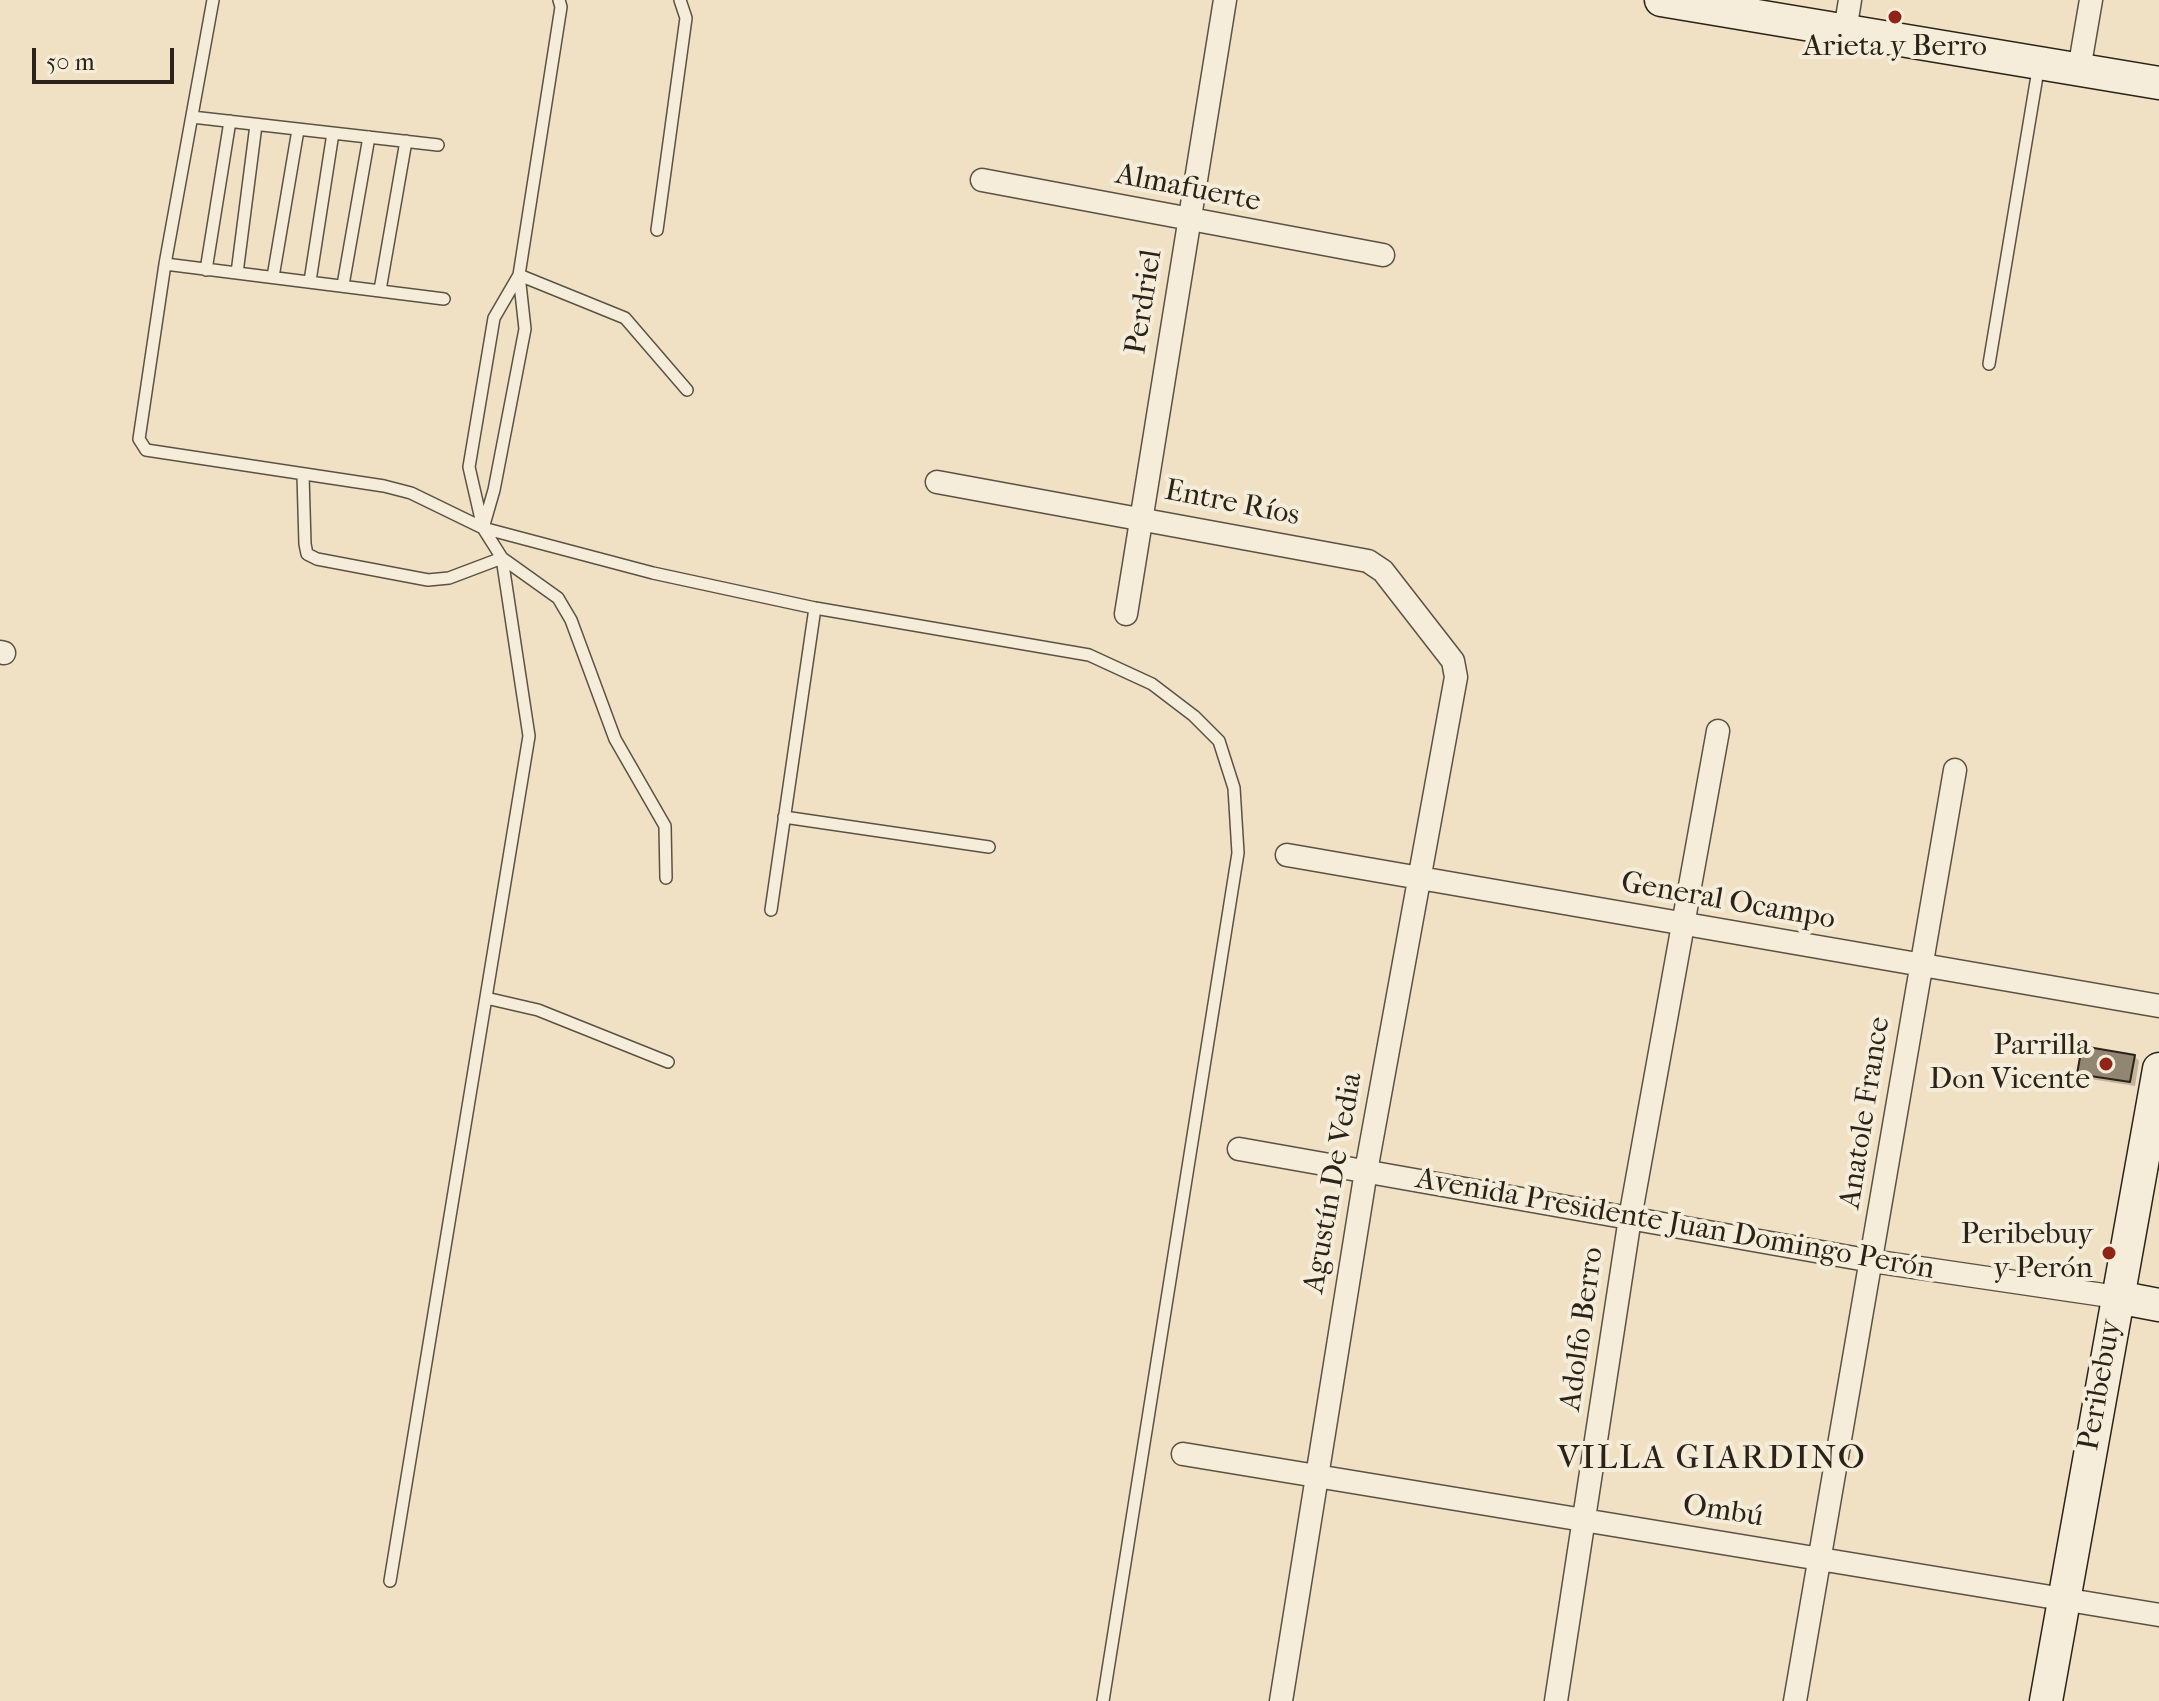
<!DOCTYPE html>
<meta charset="utf-8">
<style>
body{margin:0}
#map{position:relative;width:2159px;height:1701px;overflow:hidden;background:#f0e1c4;font-family:"IM FELL French Canon",serif}
canvas{display:block}
.scale{position:absolute;left:32px;top:48px;width:142px;height:36px;box-sizing:border-box;border:4px solid #2b2319;border-top:0;padding-left:10px;font-size:24px;line-height:28px;white-space:nowrap;color:#2b2319;-webkit-text-stroke:6px #f5ecd9;paint-order:stroke}
</style>
<div id="map">
<canvas width="2159" height="1701"></canvas>
<div class="scale">50 m</div>
</div>
<script>
const g = document.querySelector('canvas').getContext('2d');
g.lineJoin = 'round';
function fillPath(path, color) {
  g.fillStyle = color;
  g.fill(path, 'evenodd');
}
function shape(rows) {
  const path = new Path2D();
  for (const r of rows) {
    path.moveTo(r[0], r[1]);
    for (let i = 2; i < r.length; i += 2) path.lineTo(r[i], r[i + 1]);
  }
  return path;
}
function stroke(path, color, width, dash) {
  g.strokeStyle = color;
  g.lineWidth = width;
  g.lineCap = dash ? 'butt' : 'round';
  g.setLineDash(dash || []);
  g.stroke(path);
}
function write(font, color, halo, rows, align = 'center') {
  g.font = font + ' "IM FELL French Canon",serif';
  g.lineWidth = 8;
  g.setLineDash([]);
  g.textBaseline = 'middle';
  g.strokeStyle = halo;
  g.fillStyle = color;
  for (const [text, x, y, turn = 0] of rows) {
    g.save();
    g.translate(x, y);
    g.rotate((+turn || 0) * Math.PI / 180);
    g.textAlign = isNaN(turn) ? turn : align;
    if (halo) g.strokeText(text, 0, 0);
    g.fillText(text, 0, 0);
    g.restore();
  }
}
const shadow = shape([
 [2134,1056,2139,1061,2135,1086,2084,1078,2080,1073]
]);
const building = shape([
 [2082,1046,2135,1055,2130,1082,2077,1074,2082,1046]
]);
const lane = shape([
 [213,0,165,264,139,439,146,450,384,486,411,493,483,528,653,573,815,608,1089,655,1152,684,1194,716,1219,741,1234,788,1238,853,1103,1701],
 [559,0,561,7,519,275,625,318,687,390],
 [192,117,438,145],
 [657,230,686,18,680,0],
 [165,264,444,299],
 [206,270,230,121],
 [237,273,256,125],
 [273,277,298,130],
 [310,281,333,133],
 [343,285,369,137],
 [380,290,406,141],
 [1989,364,2039,64],
 [303,475,305,544,307,554,317,559,428,580,449,578,502,558,558,598,571,620,615,739,665,826,666,878],
 [784,817,989,847],
 [771,910,815,608],
 [486,998,538,1010,668,1062],
 [390,1581,529,736,502,558,483,528,469,467,494,318,519,275,525,329,494,490,483,528]
]);
const street = shape([
 [1845,31,1850,0],
 [2079,70,2091,0],
 [982,180,1383,255],
 [937,482,1368,561,1383,571,1453,661,1456,677,1366,1171,1281,1701],
 [1126,614,1225,0],
 [0,652,4,653],
 [1287,855,2159,1006],
 [1239,1149,1872,1261,2117,1297],
 [1183,1454,2159,1615],
 [1556,1701,1630,1218,1718,731],
 [1795,1701,1955,770]
]);
const secondary = shape([
 [1661,0,2159,83],
 [2117,1297,2159,1305],
 [2046,1701,2159,1069]
]);
const markers = [
 [1895,17,8,"#8f2418"],
 [2106,1064,8,"#8f2418"],
 [2109,1253,8,"#8f2418"]
];
const poiNames = [
 ["Arieta y Berro",1895,48,"center"],
 ["Parrilla",2090,1047],
 ["Don Vicente",2090,1081],
 ["Peribebuy",2093,1236],
 ["y Perón",2093,1270]
];
const streetNames = [
 ["Almafuerte",1188,189,11],
 ["Perdriel",1145,302,-81],
 ["Entre Ríos",1232,504,11],
 ["General Ocampo",1728,902,10],
 ["Anatole France",1866,1113,-81],
 ["Agustín De Vedia",1334,1183,-80],
 ["Avenida Presidente Juan Domingo Perón",1675,1225,10],
 ["Adolfo Berro",1583,1329,-82],
 ["Peribebuy",2101,1385,-80],
 ["Ombú",1723,1512,9]
];
const quarterNames = [
 ["VILLA GIARDINO",1712,1460]
];
fillPath(shadow, '#0003');
fillPath(building, '#918672');
stroke(building, '#2b2319', 2);
stroke(lane, '#5c5244', 14);
stroke(street, '#5c5244', 25);
stroke(secondary, '#2b2319', 35);
stroke(lane, '#f5ecd9', 11);
stroke(street, '#f5ecd9', 22);
stroke(secondary, '#f5ecd9', 32);
for (const [x, y, r, color] of markers) {
  const dot = new Path2D();
  dot.arc(x, y, r, 0, 2 * Math.PI);
  g.fillStyle = color;
  g.fill(dot);
  stroke(dot, '#f5ecd9', 3);
}
write('30px', '#2b2319', '#f5ecd9', poiNames, 'right');
write('30px', '#2b2319', '#f5ecd9', streetNames);
g.letterSpacing = '2px';
write('34px', '#2b2319', '#f5ecd9', quarterNames);
g.letterSpacing = '0px';
</script>
